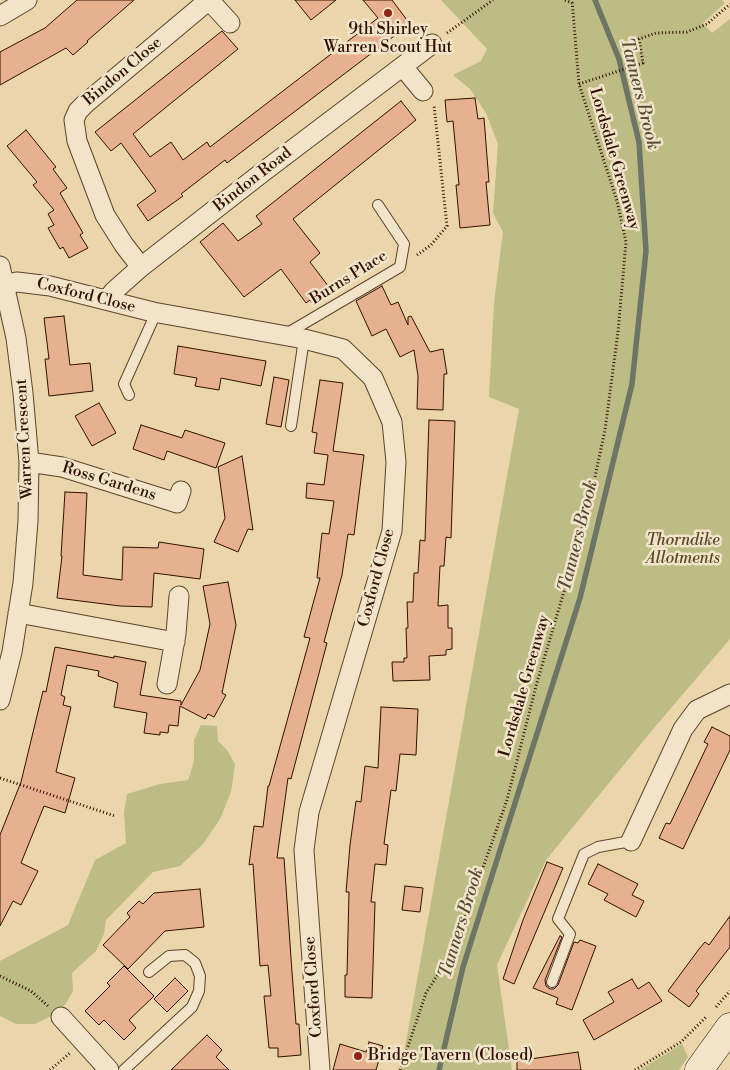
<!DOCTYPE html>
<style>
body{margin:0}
canvas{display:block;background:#ead6aa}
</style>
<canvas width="730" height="1070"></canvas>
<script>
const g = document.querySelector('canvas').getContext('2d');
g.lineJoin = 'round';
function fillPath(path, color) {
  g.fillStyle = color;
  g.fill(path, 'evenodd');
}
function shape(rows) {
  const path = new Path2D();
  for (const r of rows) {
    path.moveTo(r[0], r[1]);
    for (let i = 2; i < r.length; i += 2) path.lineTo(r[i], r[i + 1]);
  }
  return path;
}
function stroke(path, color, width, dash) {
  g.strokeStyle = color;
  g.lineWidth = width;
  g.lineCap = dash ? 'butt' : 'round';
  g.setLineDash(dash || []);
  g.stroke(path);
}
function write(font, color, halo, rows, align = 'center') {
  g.font = font + ' "Libre Bodoni",serif';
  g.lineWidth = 5;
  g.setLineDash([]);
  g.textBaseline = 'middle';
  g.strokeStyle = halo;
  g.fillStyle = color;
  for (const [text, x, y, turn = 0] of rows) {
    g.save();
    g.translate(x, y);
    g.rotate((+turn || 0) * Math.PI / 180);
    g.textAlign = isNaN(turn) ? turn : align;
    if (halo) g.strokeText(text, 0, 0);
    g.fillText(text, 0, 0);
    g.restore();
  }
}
const green = shape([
 [441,0,722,0,725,3,703,23,712,33,730,19,730,639,654,728,546,860,497,965,512,1070,401,1070,519,409,489,397,494,303,503,232,493,213,498,144,486,113,470,89,453,75,481,61,487,49],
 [201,725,217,726,218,741,227,750,235,764,231,792,220,819,203,844,180,866,153,872,106,920,104,934,96,951,72,973,73,991,65,1005,51,1016,35,1024,16,1024,0,1016,0,961,68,925,95,860,126,843,124,813,127,794,160,784,188,780,194,762,194,740],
 [682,1044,688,1057,679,1070,640,1070]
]);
const stream = shape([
 [439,1070,463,967,580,598,632,384,646,251,639,142,619,59,595,0]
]);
const building = shape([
 [77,0,134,0,87,41,88,42,73,55,66,48,0,85,0,52,45,28,77,0],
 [295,0,336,0,311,20,295,0],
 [363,0,392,0,410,24,227,163,225,160,181,194,183,196,148,221,137,205,156,191,121,143,111,151,95,132,222,31,238,49,133,134,150,157,171,142,183,160,207,142,210,147,378,18,363,0],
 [475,98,478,119,484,118,489,182,486,182,490,225,460,228,456,185,459,185,453,121,447,122,445,100,475,98],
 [401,101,416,120,293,219,320,253,310,262,332,291,314,305,310,300,306,303,281,269,244,297,200,242,223,223,238,241,262,224,256,216,401,101],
 [26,130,56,167,53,169,67,188,60,193,83,233,80,235,88,248,69,258,63,247,60,249,48,228,54,225,48,214,54,210,33,185,37,182,7,146,26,130],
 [382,286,391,305,398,302,408,325,408,317,411,316,430,352,443,349,447,374,444,374,443,410,417,409,418,376,414,350,400,357,386,329,372,336,356,301,382,286],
 [64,316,70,365,90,363,93,391,49,396,45,359,49,359,44,318,64,316],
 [178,346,266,361,261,386,221,378,219,390,195,386,197,378,174,374,178,346],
 [274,377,289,380,281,427,266,424,274,377],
 [320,380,343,383,333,451,364,455,354,535,348,534,342,575,324,642,327,643,291,779,288,778,277,858,284,858,292,972,296,1024,299,1024,301,1055,278,1057,278,1048,269,1048,264,996,271,996,268,965,260,966,253,864,249,865,254,826,263,827,268,786,269,786,310,638,304,637,320,578,317,578,322,533,329,534,334,501,306,498,307,483,324,485,328,455,314,453,317,433,312,432,320,380],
 [99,403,116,433,92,446,75,416,99,403],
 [429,420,455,421,451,538,446,537,444,566,440,566,438,606,448,605,448,628,452,628,452,649,446,650,446,655,429,656,430,680,393,681,392,662,404,662,404,658,407,658,406,628,408,628,407,602,413,602,414,573,418,573,420,540,425,541,429,420],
 [141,425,182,438,185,430,225,443,216,468,167,451,164,460,133,449,141,425],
 [242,456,253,530,248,529,238,552,214,542,225,518,218,467,242,456],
 [65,492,87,493,83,575,122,580,123,547,158,548,159,542,204,549,200,579,154,573,152,607,120,606,57,598,62,556,61,556,65,492],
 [228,582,236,625,222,693,226,695,214,717,208,714,205,719,180,706,178,726,169,725,168,733,160,732,160,735,144,733,147,713,114,707,118,683,98,676,99,671,67,665,61,695,65,697,63,705,71,707,56,772,75,778,65,813,44,806,21,863,38,871,21,905,13,901,0,926,0,835,21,782,43,691,46,692,55,647,114,658,114,656,146,662,140,695,181,701,181,705,200,670,210,624,203,586,228,582],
 [381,707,418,709,416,755,400,754,396,791,391,790,384,844,388,845,386,865,375,864,371,902,375,902,372,998,345,997,345,975,347,975,349,892,346,892,350,845,356,801,361,802,365,766,378,768,381,707],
 [712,727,730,736,730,750,683,849,659,838,666,823,670,824,708,744,704,742,712,727],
 [547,862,563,868,514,984,503,979,523,920,547,862],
 [598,864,638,884,632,895,644,901,636,917,604,900,608,894,588,884,598,864],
 [405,886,423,888,420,912,402,910,405,886],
 [200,889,204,927,165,931,128,969,103,945,130,917,127,913,139,901,143,904,154,893,200,889],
 [730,916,730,947,696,991,699,994,689,1007,668,991,699,949,705,942,709,945,730,916],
 [560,936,562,937,545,980,546,986,550,989,554,989,558,985,574,942,578,943,580,940,596,946,572,1010,556,1004,558,998,533,988,560,936],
 [124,966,154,996,129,1020,136,1028,124,1040,104,1020,99,1025,85,1011,110,986,107,983,124,966],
 [175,978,188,991,167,1012,154,999,175,978],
 [632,979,638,989,649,982,662,1001,594,1040,583,1020,614,1002,608,992,632,979],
 [207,1035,222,1050,216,1057,229,1070,171,1070,207,1035],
 [369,1042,383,1046,376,1070,333,1070,340,1044,366,1052,369,1042],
 [578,1052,581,1070,517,1070,517,1061,578,1052]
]);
const path = shape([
 [565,0,572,3],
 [447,33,493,0],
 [579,84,643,63,639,39,656,33,687,32,707,24,730,4],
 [417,255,431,245,447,226,434,105],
 [0,778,115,816],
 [0,976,31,991,48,1006],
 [716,1007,730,991],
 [50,1070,70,1053],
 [400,1070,426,993,454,949,507,800,536,686,578,544,592,491,605,430,618,332,626,242,617,201,579,84,572,0],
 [635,1070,681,1042,706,1017]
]);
const lane = shape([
 [286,334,400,267,404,244,378,205],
 [129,395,124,384,156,313],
 [291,426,304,339],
 [552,982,570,934,558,919,584,854,598,847,631,841],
 [124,1070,192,1007,199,991,200,976,195,963,185,955,169,956,149,972]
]);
const street = shape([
 [209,0,230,23],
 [0,16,27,0],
 [403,67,423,91],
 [0,266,16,338,23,393,29,462,28,521,23,583,12,652,0,700],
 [141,267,124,245,105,215,77,141,74,120,78,111,86,103,209,0],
 [5,285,17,282,50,286,153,312,304,339,343,349,373,378,392,422,396,462,392,531,309,812,304,850,320,1070],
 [107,300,114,291,141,267,263,172,432,44],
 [29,462,62,467,177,503,181,491],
 [18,613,175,642],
 [167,684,176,634,179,596],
 [631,841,683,729,697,710,730,694],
 [61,1017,109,1070]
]);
const secondary = shape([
 [699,1070,730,1027]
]);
const markers = [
 [388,13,5,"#8f2418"],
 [358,1056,5,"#8f2418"]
];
const poiNames = [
 ["9th Shirley",388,30],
 ["Warren Scout Hut",388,48],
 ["Bridge Tavern (Closed)",368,1056,"left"]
];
const streetNames = [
 ["Bindon Close",123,72,-40],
 ["Lordsdale Greenway",614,159,74],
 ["Bindon Road",253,180,-38],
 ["Burns Place",349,278,-32],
 ["Coxford Close",86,296,14],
 ["Warren Crescent",25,439,-93],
 ["Ross Gardens",109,482,17],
 ["Coxford Close",377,578,-75],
 ["Lordsdale Greenway",525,686,-74],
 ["Coxford Close",314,987,-94]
];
const parkNames = [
 ["Thorndike",683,541],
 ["Allotments",683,559]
];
const waterNames = [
 ["Tanners Brook",639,94,76],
 ["Tanners Brook",579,536,-76],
 ["Tanners Brook",462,923,-73]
];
fillPath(green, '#bdbc84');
stroke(stream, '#6f7564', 5.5);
fillPath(building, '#e7b08f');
stroke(building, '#311001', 1);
stroke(lane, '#5f422b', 12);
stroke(street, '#5f422b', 21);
stroke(secondary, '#311001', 29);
stroke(path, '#311001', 3, [1, 2.5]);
stroke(lane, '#f1e4c8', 10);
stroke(street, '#f1e4c8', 19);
stroke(secondary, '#f1e4c8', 28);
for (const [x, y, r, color] of markers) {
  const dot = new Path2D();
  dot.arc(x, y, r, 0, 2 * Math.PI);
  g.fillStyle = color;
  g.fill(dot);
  stroke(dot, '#f1e4c8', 2);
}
write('16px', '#311001', '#f1e4c8', poiNames);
write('16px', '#311001', '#f1e4c8', streetNames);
write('italic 16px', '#5b4428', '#f1e4c8', parkNames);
write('italic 18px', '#554b3b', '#f1e4c8', waterNames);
</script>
